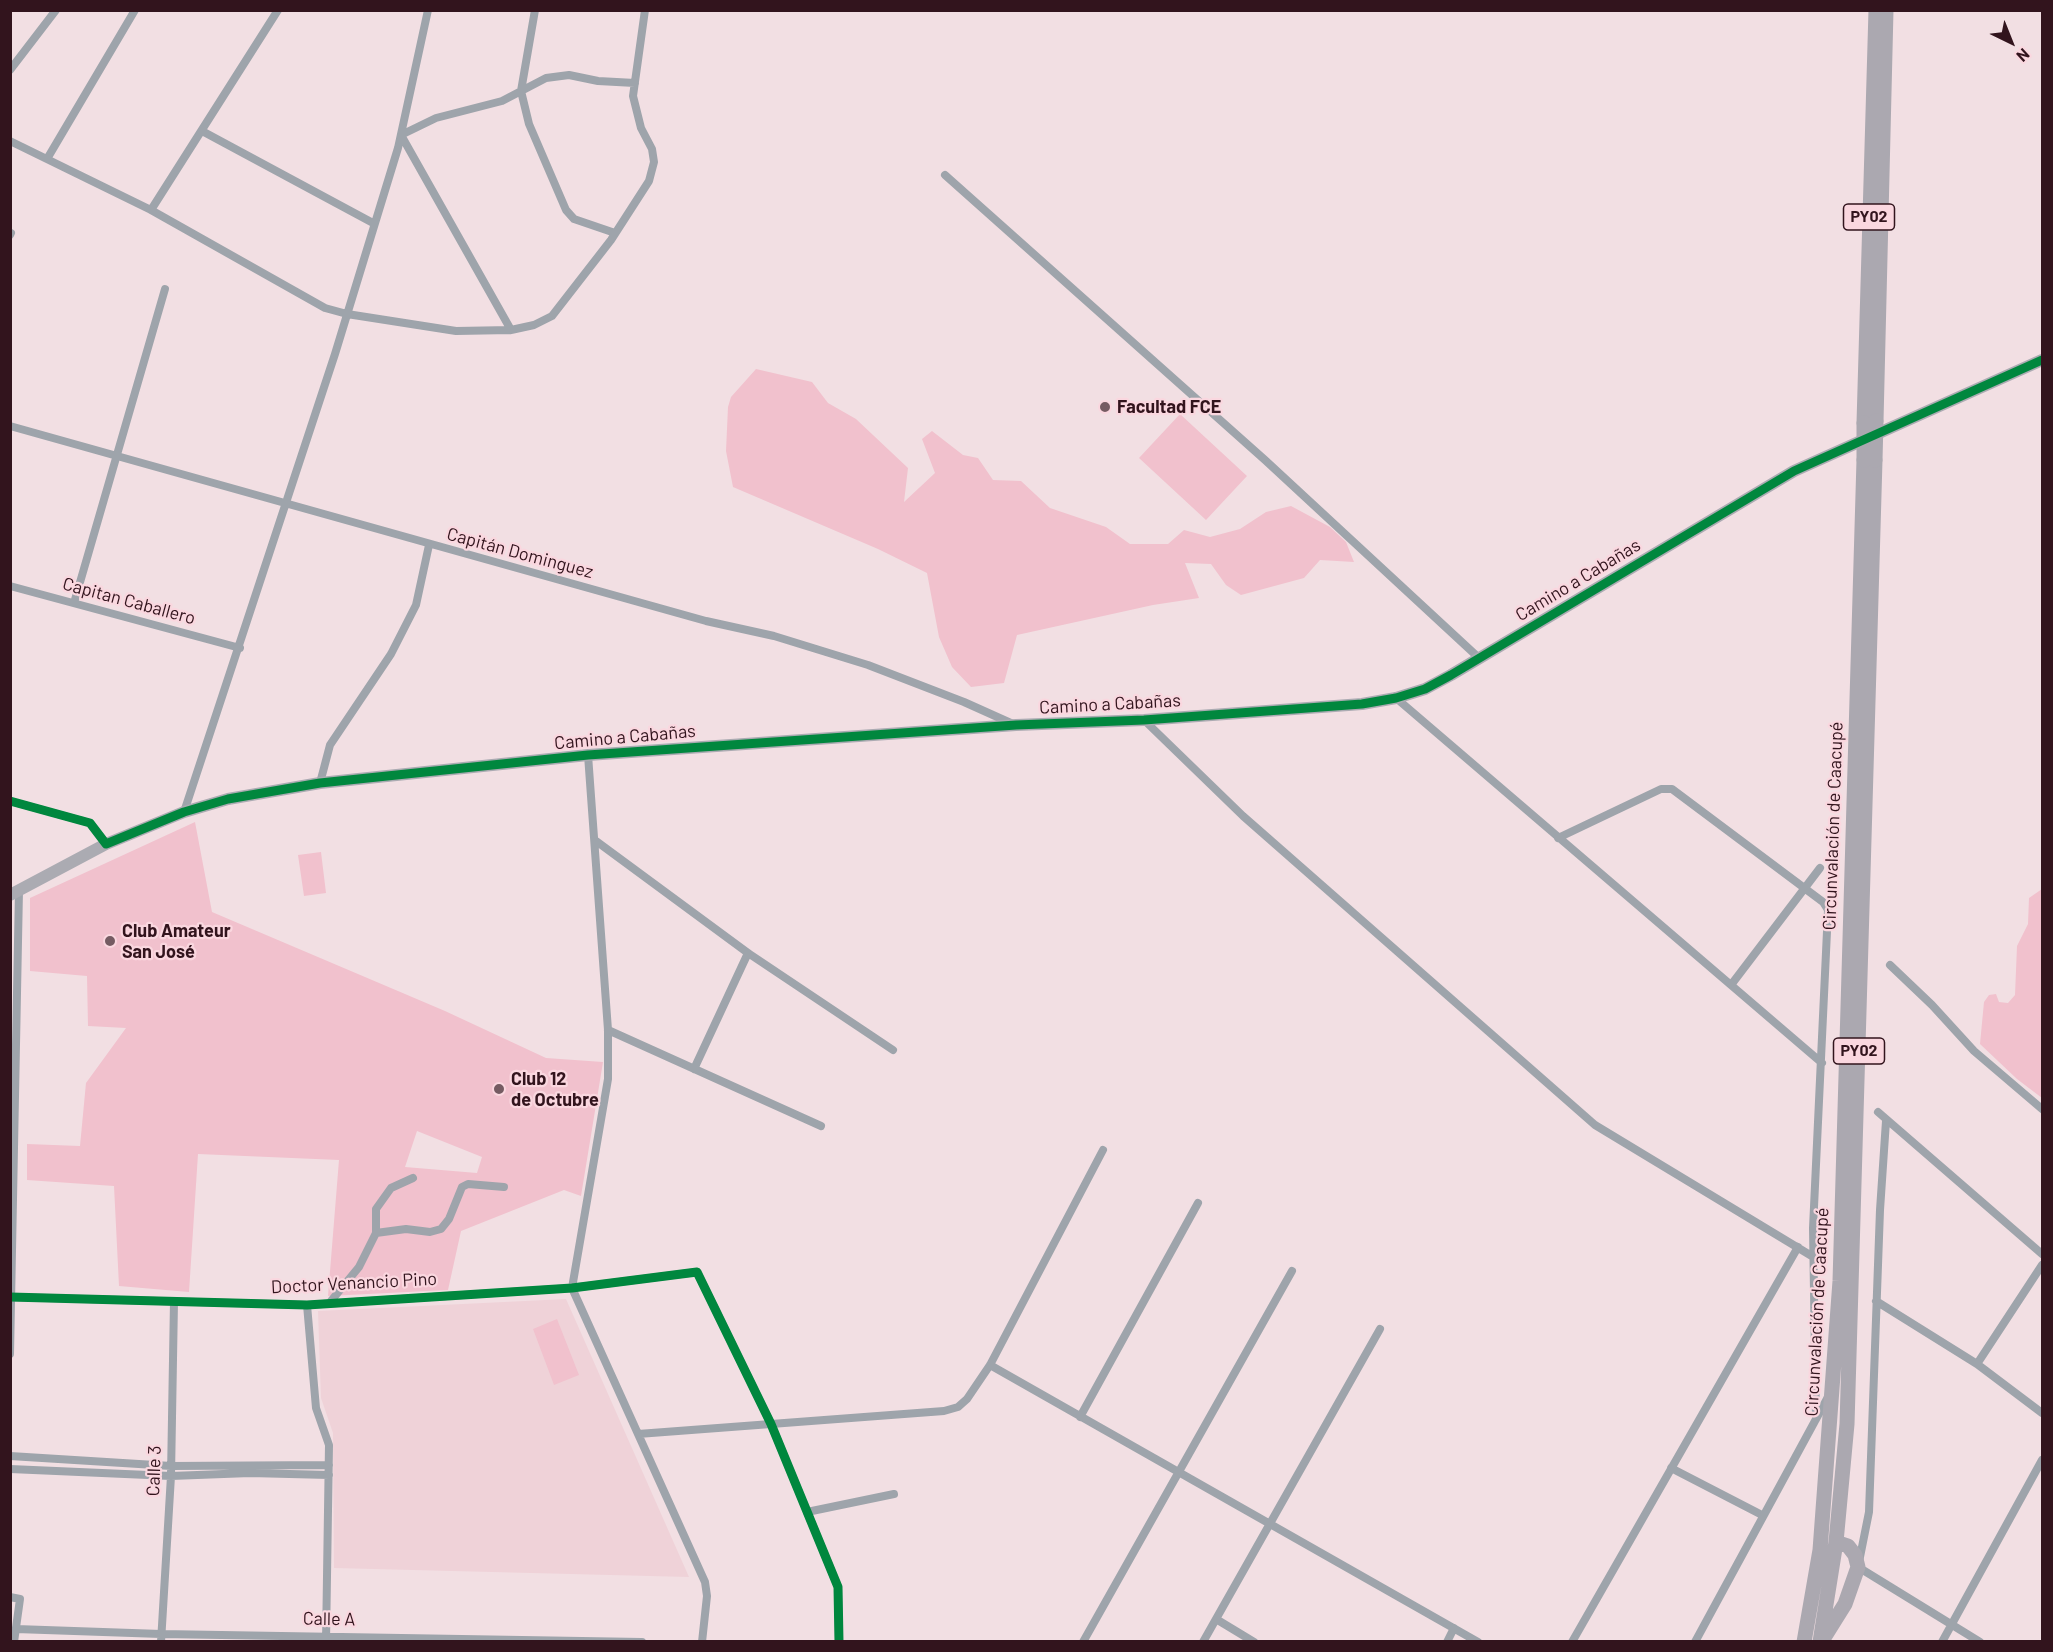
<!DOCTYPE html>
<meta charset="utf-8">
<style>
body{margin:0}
#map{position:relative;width:2053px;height:1652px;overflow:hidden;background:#f2dfe3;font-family:Barlow,sans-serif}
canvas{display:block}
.frame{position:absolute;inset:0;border:12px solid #32141d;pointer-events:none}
.north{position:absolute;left:1981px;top:12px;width:60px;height:60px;-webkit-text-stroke:4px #fad7df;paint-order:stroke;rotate:137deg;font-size:16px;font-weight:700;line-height:24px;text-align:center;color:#32141d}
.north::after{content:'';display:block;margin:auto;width:21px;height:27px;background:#32141d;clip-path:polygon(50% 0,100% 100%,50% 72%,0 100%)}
</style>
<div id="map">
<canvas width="2053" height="1652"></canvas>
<div class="frame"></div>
<div class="north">N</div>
</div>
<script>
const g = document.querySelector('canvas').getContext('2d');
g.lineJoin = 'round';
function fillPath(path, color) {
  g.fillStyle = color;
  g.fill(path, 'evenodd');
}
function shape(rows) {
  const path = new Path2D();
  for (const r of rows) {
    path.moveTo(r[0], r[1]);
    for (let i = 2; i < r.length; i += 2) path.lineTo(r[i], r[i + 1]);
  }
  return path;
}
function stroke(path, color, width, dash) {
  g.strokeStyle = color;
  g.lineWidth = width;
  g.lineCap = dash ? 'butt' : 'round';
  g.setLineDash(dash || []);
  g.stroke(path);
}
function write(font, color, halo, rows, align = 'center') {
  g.font = font + ' Barlow,sans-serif';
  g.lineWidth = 4.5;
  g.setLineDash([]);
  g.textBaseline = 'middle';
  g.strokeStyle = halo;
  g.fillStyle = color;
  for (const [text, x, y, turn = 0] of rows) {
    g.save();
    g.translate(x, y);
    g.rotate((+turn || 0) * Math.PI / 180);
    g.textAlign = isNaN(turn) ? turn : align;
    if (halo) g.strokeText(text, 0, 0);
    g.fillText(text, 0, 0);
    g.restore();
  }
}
const built = shape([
 [566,1299,689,1577,334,1568,333,1433,321,1398,318,1311]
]);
const green = shape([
 [756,369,812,382,828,403,856,419,908,468,904,502,935,473,922,439,932,431,963,455,978,458,993,480,1021,481,1050,508,1106,527,1130,544,1168,544,1184,530,1210,537,1240,529,1266,512,1291,506,1330,527,1346,542,1354,562,1320,560,1304,578,1241,595,1226,585,1211,564,1185,563,1199,598,1153,605,1017,635,1004,683,971,687,952,667,939,637,927,573,878,549,733,487,726,451,728,407,731,397],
 [1180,414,1247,476,1206,520,1139,458],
 [195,822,212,912,445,1011,546,1058,603,1062,581,1196,564,1190,461,1231,448,1290,328,1296,339,1160,198,1154,189,1292,119,1286,114,1186,27,1180,27,1144,80,1146,86,1083,126,1028,88,1026,87,976,30,971,30,898],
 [417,1131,482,1157,477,1173,405,1167],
 [321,852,326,893,304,896,298,855],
 [2042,889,2042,1098,2017,1079,1980,1044,1984,1002,1989,995,1996,994,1999,1002,2008,1003,2015,995,2017,946,2028,924,2029,898],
 [557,1319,579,1375,554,1385,533,1329]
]);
const street = shape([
 [535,10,521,91,529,124,566,210,574,219,615,233],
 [10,70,56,10],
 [202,131,373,223],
 [10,141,151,210,325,308,347,314,456,331,511,330,534,325,552,316,611,240,649,181,654,162,652,149,641,128,633,96,645,10],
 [47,159,135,10],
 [945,175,1265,460,1479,658],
 [151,210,278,10],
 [10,235,11,233],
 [511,330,401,135,436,118,502,101,546,78,569,75,598,81,635,83],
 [10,426,706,621,774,636,868,665,964,702,1013,724],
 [10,586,240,648],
 [74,603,165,289],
 [1396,698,1822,1063],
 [1144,720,1243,816,1595,1125,1815,1258],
 [588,755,608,1030,608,1079,572,1288,705,1582,707,1596,702,1642],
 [320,783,330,745,391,654,416,605,429,545],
 [10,801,90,823,106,844],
 [184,812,335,354,398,148,428,10],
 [1558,838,1661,789,1672,789,1823,902,1828,910,1813,1228,1816,1419],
 [596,841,748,953,893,1050],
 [1890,965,1932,1005,1974,1051,2042,1109],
 [1731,985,1820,868],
 [608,1030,821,1126],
 [694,1069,748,953],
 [1878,1112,2042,1254],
 [1886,1121,1880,1210,1869,1512,1858,1567,1980,1642],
 [376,1233,376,1209,391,1188,413,1178],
 [10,1297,307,1305,572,1288,697,1272,771,1424,838,1587,839,1642],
 [331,1301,359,1267,376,1233,406,1229,430,1232,441,1229,449,1219,462,1187,468,1184,504,1187],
 [1876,1301,1977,1364,2042,1413],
 [307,1305,316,1408,329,1445,326,1642],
 [10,1354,19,890],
 [1977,1364,2042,1265],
 [990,1365,1478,1642],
 [1080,1417,1198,1203],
 [638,1434,944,1411,958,1407,967,1399,990,1365,1103,1150],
 [10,1456,171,1466,329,1465],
 [1671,1468,1762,1515],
 [10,1469,171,1476,250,1473,329,1475],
 [807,1512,894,1494],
 [10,1597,20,1599,14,1642],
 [1216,1619,1254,1642],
 [16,1629,161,1634,642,1642],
 [161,1642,171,1476,174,1301],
 [1083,1642,1292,1271],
 [1203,1642,1380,1329],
 [1447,1642,1454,1628],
 [1572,1642,1798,1247],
 [1695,1642,1828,1397],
 [1942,1642,2042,1460]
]);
const secondary = shape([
 [10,895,106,844,184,812,228,799,320,783,588,755,1016,725,1144,720,1362,704,1396,698,1425,689,1451,675,1794,471,2042,360]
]);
const highway = shape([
 [1876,421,1886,10],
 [1864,423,1876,10],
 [1825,1636,1845,1604,1858,1567,1855,1555,1848,1546,1836,1542],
 [1804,1642,1820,1550,1840,1281,1864,460],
 [1820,1642,1836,1542,1847,1424,1875,460]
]);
const highwayBridge = shape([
 [1864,460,1864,423],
 [1875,460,1876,421]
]);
const cycleway = shape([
 [10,801,90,823,106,844,184,812,228,799,320,783,588,755,1016,725,1144,720,1362,704,1396,698,1425,689,1451,675,1794,471,2042,360],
 [10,1297,307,1305,572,1288,697,1272,771,1424,838,1587,839,1642]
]);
const markers = [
 [1105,407,6,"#755b62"],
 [110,941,6,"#755b62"],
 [499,1089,6,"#755b62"]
];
const shields = [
 [1869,217,51],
 [1859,1051,51]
];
const shieldNames = [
 ["PY02",1869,217],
 ["PY02",1859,1051]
];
const poiNames = [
 ["Facultad FCE",1117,407],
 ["Club Amateur",122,931],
 ["San José",122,952],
 ["Club 12",511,1079],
 ["de Octubre",511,1100]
];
const streetNames = [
 ["Capitán Dominguez",520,553,15],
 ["Camino a Cabañas",1578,580,-31],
 ["Capitan Caballero",129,601,15],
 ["Camino a Cabañas",1110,704,-3],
 ["Camino a Cabañas",625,737,-5],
 ["Circunvalación de Caacupé",1833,826,-88],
 ["Doctor Venancio Pino",354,1283,-3],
 ["Circunvalación de Caacupé",1817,1312,-87],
 ["Calle 3",154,1471,-88],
 ["Calle A",329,1619,1]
];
fillPath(built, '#efd2d8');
fillPath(green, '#f1c1cd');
stroke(street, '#9ea4ab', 8);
stroke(secondary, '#ababb2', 12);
stroke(highway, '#aba8b0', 15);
stroke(highwayBridge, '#aba8b0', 15);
stroke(cycleway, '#00873e', 9);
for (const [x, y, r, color] of markers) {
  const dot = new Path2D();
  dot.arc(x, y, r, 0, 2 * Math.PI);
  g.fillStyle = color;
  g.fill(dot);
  stroke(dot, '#fad7df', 2);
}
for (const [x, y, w] of shields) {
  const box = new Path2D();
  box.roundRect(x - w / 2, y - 13, w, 26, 4.5);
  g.fillStyle = '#fad7df';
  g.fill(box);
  stroke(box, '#32141d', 1.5);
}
write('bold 16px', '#32141d', null, shieldNames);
write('bold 18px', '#32141d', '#fad7df', poiNames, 'left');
write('18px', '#32141d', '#fad7df', streetNames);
</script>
